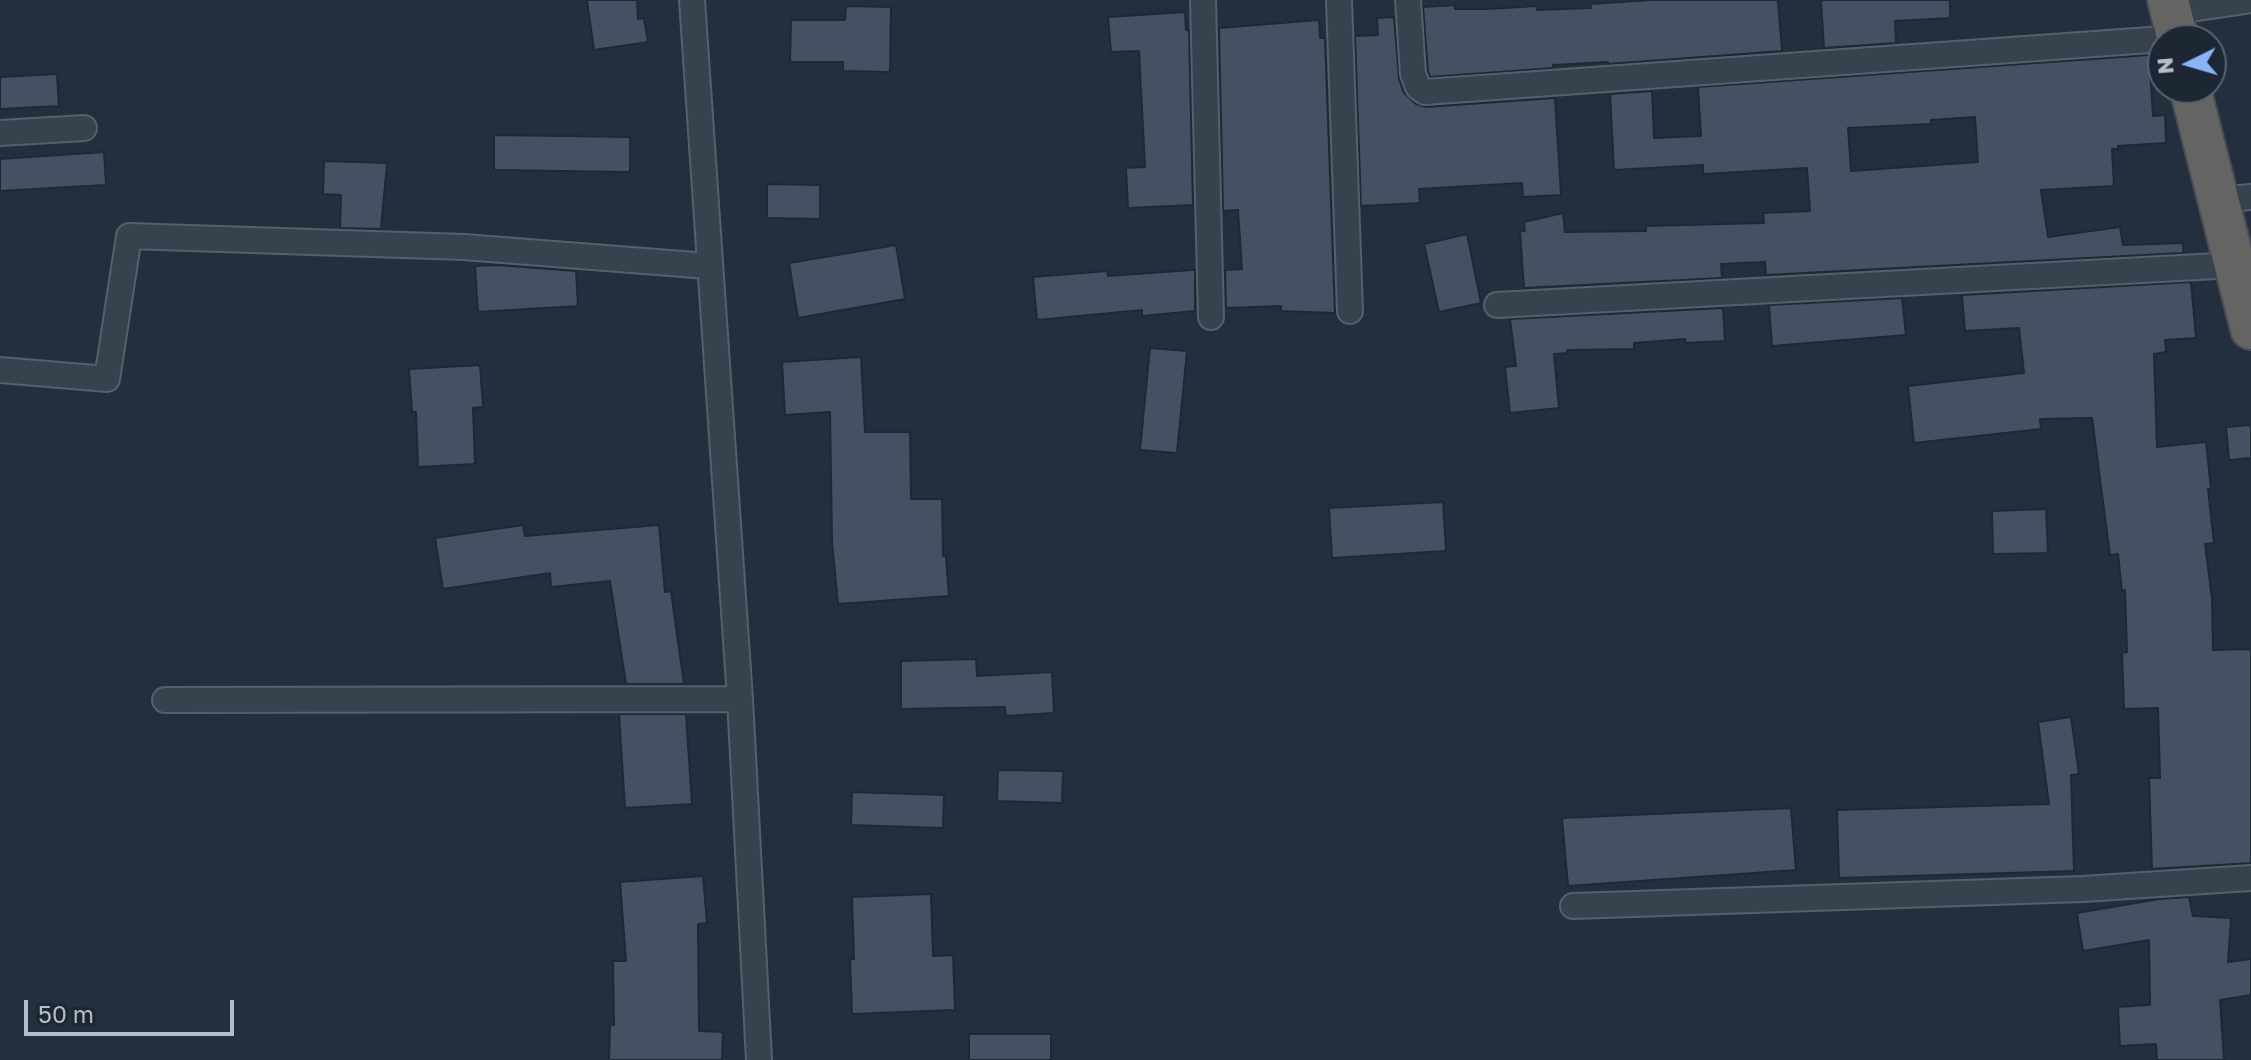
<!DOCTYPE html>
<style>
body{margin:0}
#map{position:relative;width:2251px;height:1060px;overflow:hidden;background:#242f3e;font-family:"Golos Text",sans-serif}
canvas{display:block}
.north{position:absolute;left:2147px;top:24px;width:80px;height:80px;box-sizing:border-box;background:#1d2633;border:2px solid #59626f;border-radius:50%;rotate:265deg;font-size:22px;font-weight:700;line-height:32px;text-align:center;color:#b4bcc9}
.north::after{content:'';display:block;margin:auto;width:28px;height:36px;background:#8ab4f8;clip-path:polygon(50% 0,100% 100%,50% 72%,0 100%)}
.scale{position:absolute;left:24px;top:1000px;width:210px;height:36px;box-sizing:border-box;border:4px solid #b4bcc9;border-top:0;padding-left:10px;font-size:24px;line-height:28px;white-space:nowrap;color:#b4bcc9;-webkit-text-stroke:6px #1d2633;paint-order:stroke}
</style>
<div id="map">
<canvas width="2251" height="1060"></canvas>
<div class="north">N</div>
<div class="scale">50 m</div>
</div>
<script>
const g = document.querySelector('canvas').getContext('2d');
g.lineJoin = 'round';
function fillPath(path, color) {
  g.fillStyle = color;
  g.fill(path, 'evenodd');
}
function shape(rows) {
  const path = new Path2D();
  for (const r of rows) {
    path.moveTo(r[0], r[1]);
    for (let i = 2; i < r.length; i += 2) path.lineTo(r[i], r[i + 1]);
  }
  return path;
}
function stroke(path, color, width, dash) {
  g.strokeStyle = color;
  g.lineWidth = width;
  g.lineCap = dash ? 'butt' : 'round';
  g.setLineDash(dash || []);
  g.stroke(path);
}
const building = shape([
 [587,0,637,0,638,19,644,18,648,42,594,50,587,0],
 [1652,0,1778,0,1782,51,1608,64,1608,62,1553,65,1553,68,1430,77,1428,71,1423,7,1455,5,1455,9,1487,9,1537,6,1537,10,1591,8,1590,4,1652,0],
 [1821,0,1950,0,1950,18,1895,21,1896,43,1824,48,1821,0],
 [846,6,891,7,890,72,843,71,843,62,790,62,791,20,845,20,846,6],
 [1185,12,1186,30,1189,30,1193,205,1128,208,1126,168,1145,167,1139,51,1111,52,1108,17,1185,12],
 [1394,17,1399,79,1404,93,1416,104,1426,107,1555,98,1561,195,1523,197,1522,183,1419,189,1420,203,1361,206,1355,36,1378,35,1377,18,1394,17],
 [1319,20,1320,38,1325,38,1335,313,1281,311,1281,306,1226,308,1225,270,1242,269,1238,210,1223,211,1219,28,1319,20],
 [2149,55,2153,116,2165,115,2166,143,2118,146,2118,149,2112,149,2114,186,2041,190,2048,237,2120,227,2123,245,2183,243,2183,253,1766,275,1765,262,1721,264,1722,278,1524,288,1520,231,1525,231,1524,222,1563,213,1565,232,1646,231,1646,226,1764,223,1763,213,1810,211,1807,168,1703,174,1703,165,1614,170,1610,94,1652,91,1654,138,1701,136,1698,87,2149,55],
 [1975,117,1978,162,1851,171,1848,128,1931,124,1931,120,1975,117],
 [57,74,59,106,0,109,0,77,57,74],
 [494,135,630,137,630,172,494,170,494,135],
 [104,152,106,185,0,191,0,159,104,152],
 [324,161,387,163,381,229,340,228,341,195,323,194,324,161],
 [767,184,820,185,820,219,767,218,767,184],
 [1467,234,1481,303,1439,312,1424,244,1467,234],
 [896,245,905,299,798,318,789,263,896,245],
 [497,265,576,271,578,306,478,312,475,266,497,265],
 [1192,270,1195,270,1195,311,1142,316,1142,310,1037,320,1033,277,1107,271,1108,276,1192,270],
 [2191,282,2196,338,2165,340,2166,352,2154,354,2157,447,2206,442,2211,489,2208,489,2214,543,2205,544,2212,598,2213,650,2251,649,2251,863,2152,869,2149,778,2160,778,2158,708,2124,709,2122,653,2127,652,2125,590,2122,591,2118,554,2110,555,2092,418,2040,419,2041,429,1914,443,1908,386,2024,373,2019,328,1965,331,1962,295,2191,282],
 [1902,298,1906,335,1772,346,1769,305,1902,298],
 [1723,308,1725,341,1686,343,1685,339,1634,343,1634,349,1567,350,1567,353,1554,354,1559,408,1510,413,1505,367,1516,366,1510,319,1723,308],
 [1150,348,1187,351,1177,453,1140,450,1150,348],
 [861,357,865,432,910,432,911,499,942,499,943,556,946,556,949,596,838,604,832,542,830,412,785,415,782,362,861,357],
 [480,365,483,407,473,408,475,464,418,467,416,412,412,412,409,369,480,365],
 [2251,425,2251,458,2229,460,2226,427,2251,425],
 [1443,502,1446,551,1332,558,1329,508,1443,502],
 [2046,509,2048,553,1993,554,1992,511,2046,509],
 [523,525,525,536,659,525,665,592,671,591,684,684,626,684,610,581,551,587,550,573,443,589,435,538,523,525],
 [976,659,977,676,1052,672,1054,713,1006,716,1005,707,901,709,901,661,976,659],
 [619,714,686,714,692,804,625,808,619,714],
 [2071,717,2079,774,2071,775,2074,871,1839,878,1837,810,2049,804,2038,722,2071,717],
 [998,770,1063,771,1062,803,997,801,998,770],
 [852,792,944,795,943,828,851,825,852,792],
 [1791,808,1796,870,1568,886,1562,818,1791,808],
 [703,876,707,923,698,924,699,1031,723,1032,722,1060,609,1060,610,1025,614,1025,613,961,626,961,620,882,703,876],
 [931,894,933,956,953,955,955,1010,852,1014,850,959,854,959,852,897,931,894],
 [2189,897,2193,916,2231,918,2228,962,2251,959,2251,995,2220,1000,2224,1060,2157,1060,2156,1044,2120,1046,2118,1007,2150,1005,2149,940,2083,951,2077,913,2159,899,2189,897],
 [969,1034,1051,1034,1051,1060,969,1060,969,1034]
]);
const minor = shape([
 [692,0,740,699,759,1060],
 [1203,0,1211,317],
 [1339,0,1350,311],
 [1408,0,1413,74,1418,87,1425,92,2178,38],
 [2171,12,2251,0],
 [0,133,84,128],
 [2218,200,2251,197],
 [1497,305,2235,265],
 [0,370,107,379,129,236,464,247,708,266],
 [165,700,740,699],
 [1573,906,2083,889,2251,878]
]);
const trunk = shape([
 [2168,0,2178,40],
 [2190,88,2251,329]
]);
fillPath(building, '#455162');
stroke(building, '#1f2835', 2);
stroke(minor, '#565f6c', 28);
stroke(trunk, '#434c59', 44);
stroke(minor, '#38414e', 24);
stroke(trunk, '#656462', 40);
</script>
